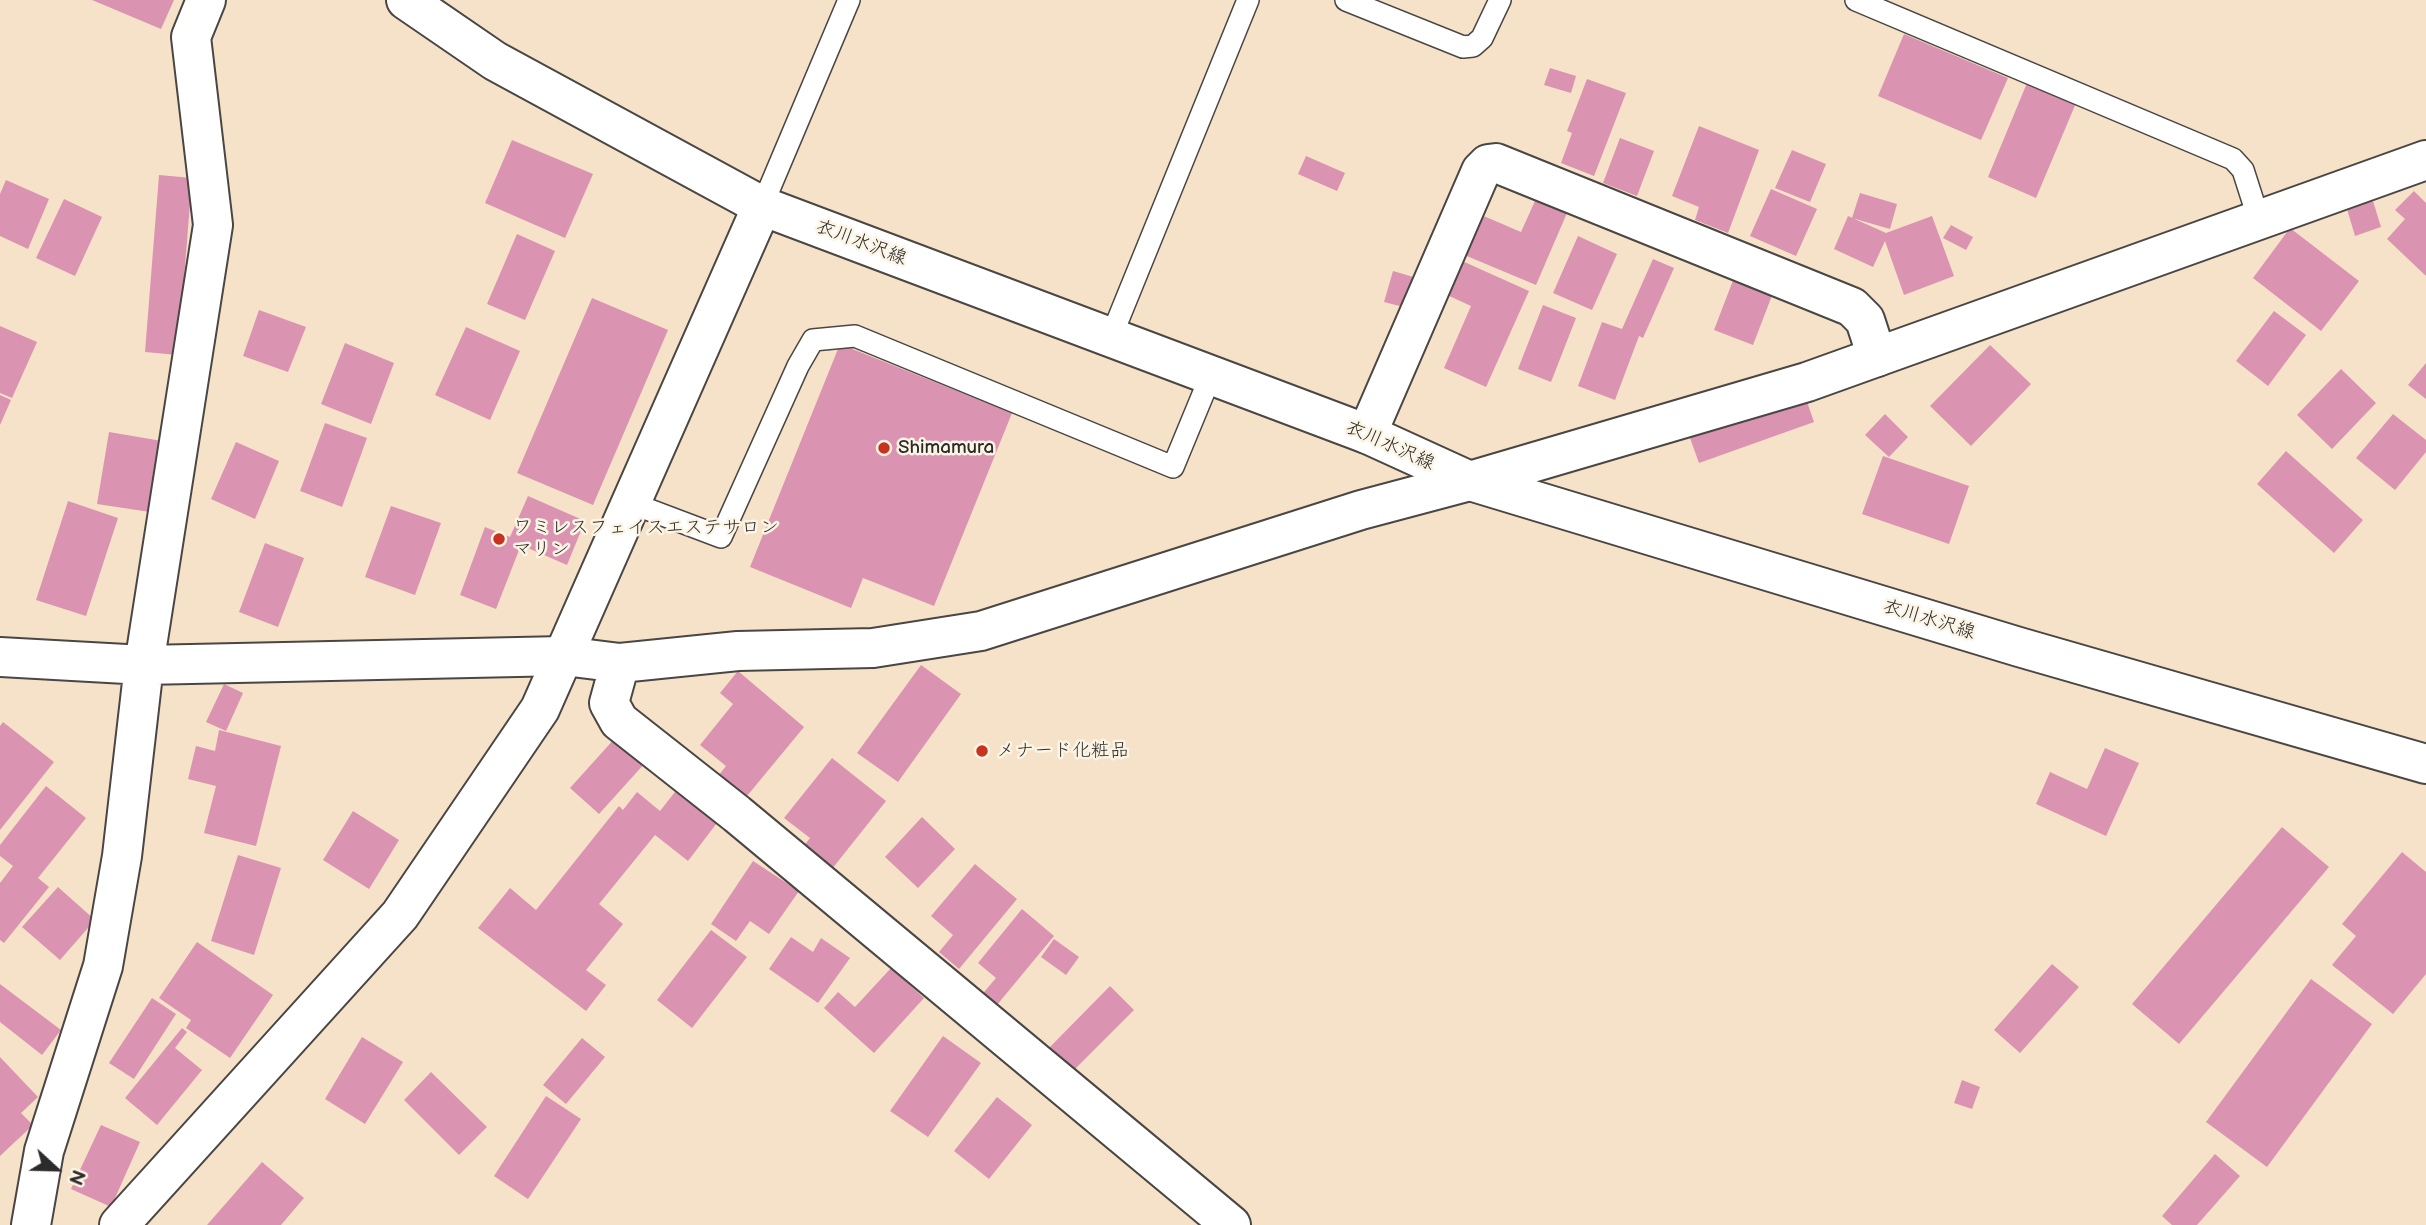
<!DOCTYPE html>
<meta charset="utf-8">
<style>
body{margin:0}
#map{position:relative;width:2426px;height:1225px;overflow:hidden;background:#f6e2c8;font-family:"Balsamiq Sans",sans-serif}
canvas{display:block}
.north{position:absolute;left:21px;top:1134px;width:70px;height:70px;-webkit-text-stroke:5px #fcf5e5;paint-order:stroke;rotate:112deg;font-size:19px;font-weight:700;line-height:28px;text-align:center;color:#2b2b2b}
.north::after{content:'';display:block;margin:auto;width:24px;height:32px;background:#2b2b2b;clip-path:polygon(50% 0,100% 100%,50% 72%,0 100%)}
</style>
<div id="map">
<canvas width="2426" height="1225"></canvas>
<div class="north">N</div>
</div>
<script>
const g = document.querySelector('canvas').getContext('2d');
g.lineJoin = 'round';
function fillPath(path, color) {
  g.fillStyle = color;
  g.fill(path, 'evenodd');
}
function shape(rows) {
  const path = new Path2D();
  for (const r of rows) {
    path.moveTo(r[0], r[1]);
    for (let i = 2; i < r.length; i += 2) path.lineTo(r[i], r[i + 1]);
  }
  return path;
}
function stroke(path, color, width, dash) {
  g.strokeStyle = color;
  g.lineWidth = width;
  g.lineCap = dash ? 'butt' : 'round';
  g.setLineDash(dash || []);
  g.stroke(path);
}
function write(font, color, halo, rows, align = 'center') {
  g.font = font + ' "Balsamiq Sans","Klee One",sans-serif';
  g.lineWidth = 5;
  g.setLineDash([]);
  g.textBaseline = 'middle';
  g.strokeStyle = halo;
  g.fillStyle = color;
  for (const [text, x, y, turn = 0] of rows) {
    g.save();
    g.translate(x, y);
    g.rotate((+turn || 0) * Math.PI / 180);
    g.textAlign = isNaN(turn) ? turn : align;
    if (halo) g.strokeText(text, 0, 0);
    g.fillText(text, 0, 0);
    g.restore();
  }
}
const building = shape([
 [92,0,174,0,161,29],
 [1904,34,2008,78,1981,140,1878,96],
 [1550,68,1576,76,1571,93,1544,85],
 [1587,79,1626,93,1594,176,1561,163,1572,133,1567,131],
 [2027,83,2076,103,2036,198,1988,177],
 [1699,126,1759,150,1728,233,1695,220,1699,207,1672,196],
 [1620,138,1654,151,1637,196,1603,183],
 [512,140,593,174,565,238,485,203],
 [1792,150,1826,164,1810,202,1775,188],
 [1306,156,1345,173,1337,191,1298,174],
 [159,175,192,178,178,355,145,352],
 [6,180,49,199,28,249,0,236,0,194],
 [1771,189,1817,209,1796,256,1750,236],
 [2414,191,2426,203,2426,276,2387,239,2405,219,2395,210],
 [1539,192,1570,206,1536,285,1462,254,1479,214,1521,232],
 [1860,193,1897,204,1890,229,1852,218],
 [64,199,102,217,75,276,36,258],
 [2373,201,2381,227,2355,236,2347,209],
 [1848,216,1886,233,1932,216,1954,276,1904,295,1885,241,1873,267,1834,249],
 [1951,225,1973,237,1966,250,1943,238],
 [2290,228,2359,281,2321,331,2253,278],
 [517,234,555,251,525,320,487,304],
 [1578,236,1617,254,1592,310,1553,293],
 [1653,259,1674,268,1643,338,1639,336,1615,400,1578,386,1602,322,1622,329],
 [1460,260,1529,291,1486,387,1444,368,1471,306,1445,294],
 [1737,270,1776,285,1753,345,1714,330],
 [1393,271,1420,279,1411,309,1384,302],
 [592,298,668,330,593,505,517,473],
 [1543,305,1576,318,1551,382,1518,369],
 [259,310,306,327,288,372,243,356],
 [2274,311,2306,335,2268,386,2236,361],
 [0,326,37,342,12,398,0,393],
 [466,327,520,351,490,420,435,395],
 [345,343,394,363,371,424,321,404],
 [840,344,1012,413,934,606,863,578,851,608,750,567],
 [1990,345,2031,384,1971,446,1930,406],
 [2426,363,2426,399,2408,385],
 [2341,369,2376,403,2332,449,2297,415],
 [0,395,11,400,0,425],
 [1805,396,1814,422,1699,463,1690,438],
 [1885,414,1908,437,1889,457,1865,435],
 [2393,414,2426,440,2426,452,2395,490,2356,458],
 [325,423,367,438,342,507,300,491],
 [109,432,162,441,150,512,97,504],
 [236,442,279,461,255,519,211,499],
 [2286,451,2363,520,2334,553,2257,484],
 [1883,456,1969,486,1949,544,1862,514],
 [528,496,585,521,567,565,521,545,496,609,460,595,485,527,510,537],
 [68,501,118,518,86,616,36,600],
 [391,506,441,523,415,595,365,577],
 [265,543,304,558,278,627,239,612],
 [921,665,961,694,898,782,857,753],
 [738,671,804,727,742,802,715,780,726,766,700,745,733,704,720,693],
 [224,684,243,693,226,731,206,722],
 [3,722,54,762,0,830,0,726],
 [219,730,281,746,256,846,204,833,216,786,188,779,196,746,215,751],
 [616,737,645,763,599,814,570,788],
 [2105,748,2139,763,2106,836,2036,804,2050,772,2087,789],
 [832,758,886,801,824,879,796,856,810,838,784,818],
 [682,783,723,815,688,861,655,835,599,904,623,924,586,970,606,985,586,1011,478,928,510,888,536,910,619,806,623,810,637,792,660,811],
 [46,786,86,818,38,878,49,887,4,943,0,940,0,883,13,866,0,856,0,845],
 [353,811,399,840,369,889,323,860],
 [922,817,955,849,918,888,885,857],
 [2282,827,2329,867,2179,1044,2132,1004],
 [2402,852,2426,872,2426,974,2393,1014,2332,965,2356,936,2342,924],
 [238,855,281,868,254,955,211,941],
 [753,861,799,891,769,934,750,921,736,941,711,924],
 [975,864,1017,899,959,969,939,952,953,935,931,916],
 [58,887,95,920,60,960,22,927],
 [1022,909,1054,936,987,1017,973,1005,996,978,978,963],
 [711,930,747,957,692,1028,657,1000],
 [791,937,813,952,821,938,850,958,818,1003,769,969],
 [1054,939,1079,957,1066,975,1041,957],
 [197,942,273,995,230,1058,186,1028,191,1020,159,998],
 [2052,964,2079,987,2020,1053,1994,1030],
 [891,968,924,998,874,1053,824,1008,838,992,855,1007],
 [2311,979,2372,1024,2267,1167,2206,1122],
 [0,984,61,1030,42,1055,0,1022],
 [1110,986,1134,1010,1072,1072,1048,1049],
 [152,998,176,1014,134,1079,109,1063],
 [182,1028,187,1032,175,1048,202,1070,157,1125,125,1098],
 [943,1036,981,1063,928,1137,890,1111],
 [362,1037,403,1062,365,1124,325,1099],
 [582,1038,605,1057,566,1104,543,1085],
 [0,1057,38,1097,21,1113,33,1125,0,1156],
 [431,1072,487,1127,459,1155,404,1100],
 [1962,1080,1980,1087,1972,1109,1954,1103],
 [546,1096,581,1119,528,1199,494,1176],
 [997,1097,1032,1125,989,1179,954,1151],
 [101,1125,140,1142,111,1207,71,1189],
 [2215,1154,2240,1176,2197,1225,2172,1225,2162,1216],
 [262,1162,304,1198,281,1225,207,1225]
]);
const service = shape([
 [1346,0,1463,47,1473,46,1482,38,1500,0],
 [1856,0,2233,159,2243,170,2259,220],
 [762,206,849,0],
 [1111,337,1248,0],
 [631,503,721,537,798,366,813,340,855,336,1173,467,1211,375]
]);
const minor = shape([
 [1367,434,1481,171,1488,164,1496,163,1852,307,1865,320,1877,357],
 [0,657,144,665,564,656,620,663,738,651,873,648,981,631,1361,510,1470,481],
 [620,663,609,703,619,721,737,814,1231,1225],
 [31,1225,44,1151,103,966,122,856,144,665,213,225,191,37,206,0]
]);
const tertiary = shape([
 [1470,481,1807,382,2426,160],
 [119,1225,400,915,540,709,762,206]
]);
const secondary = shape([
 [406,0,495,61,762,206,1367,434,1470,481,2019,647,2426,764]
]);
const markers = [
 [884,448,7,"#c8321e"],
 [499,539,7,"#c8321e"],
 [982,751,7,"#c8321e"]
];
const streetNames = [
 ["衣川水沢線",861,243,21],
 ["衣川水沢線",1390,446,24],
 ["衣川水沢線",1929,620,17]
];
const poiNames = [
 ["Shimamura",898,448],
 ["ワミレスフェイスエステサロン",513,528],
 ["マリン",513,550],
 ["メナード化粧品",996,751]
];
fillPath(building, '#db93b2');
stroke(service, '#494643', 24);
stroke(minor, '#494643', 42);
stroke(tertiary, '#494643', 42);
stroke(secondary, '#494643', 42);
stroke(service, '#fff', 21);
stroke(minor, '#fff', 38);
stroke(tertiary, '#fff', 38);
stroke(secondary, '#fff', 38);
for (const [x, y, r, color] of markers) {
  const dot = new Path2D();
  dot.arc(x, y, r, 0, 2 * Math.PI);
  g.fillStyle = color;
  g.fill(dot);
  stroke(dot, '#fcf5e5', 2.5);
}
write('19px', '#2b2b2b', '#fcf5e5', streetNames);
write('19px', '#2b2b2b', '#fcf5e5', poiNames, 'left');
</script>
